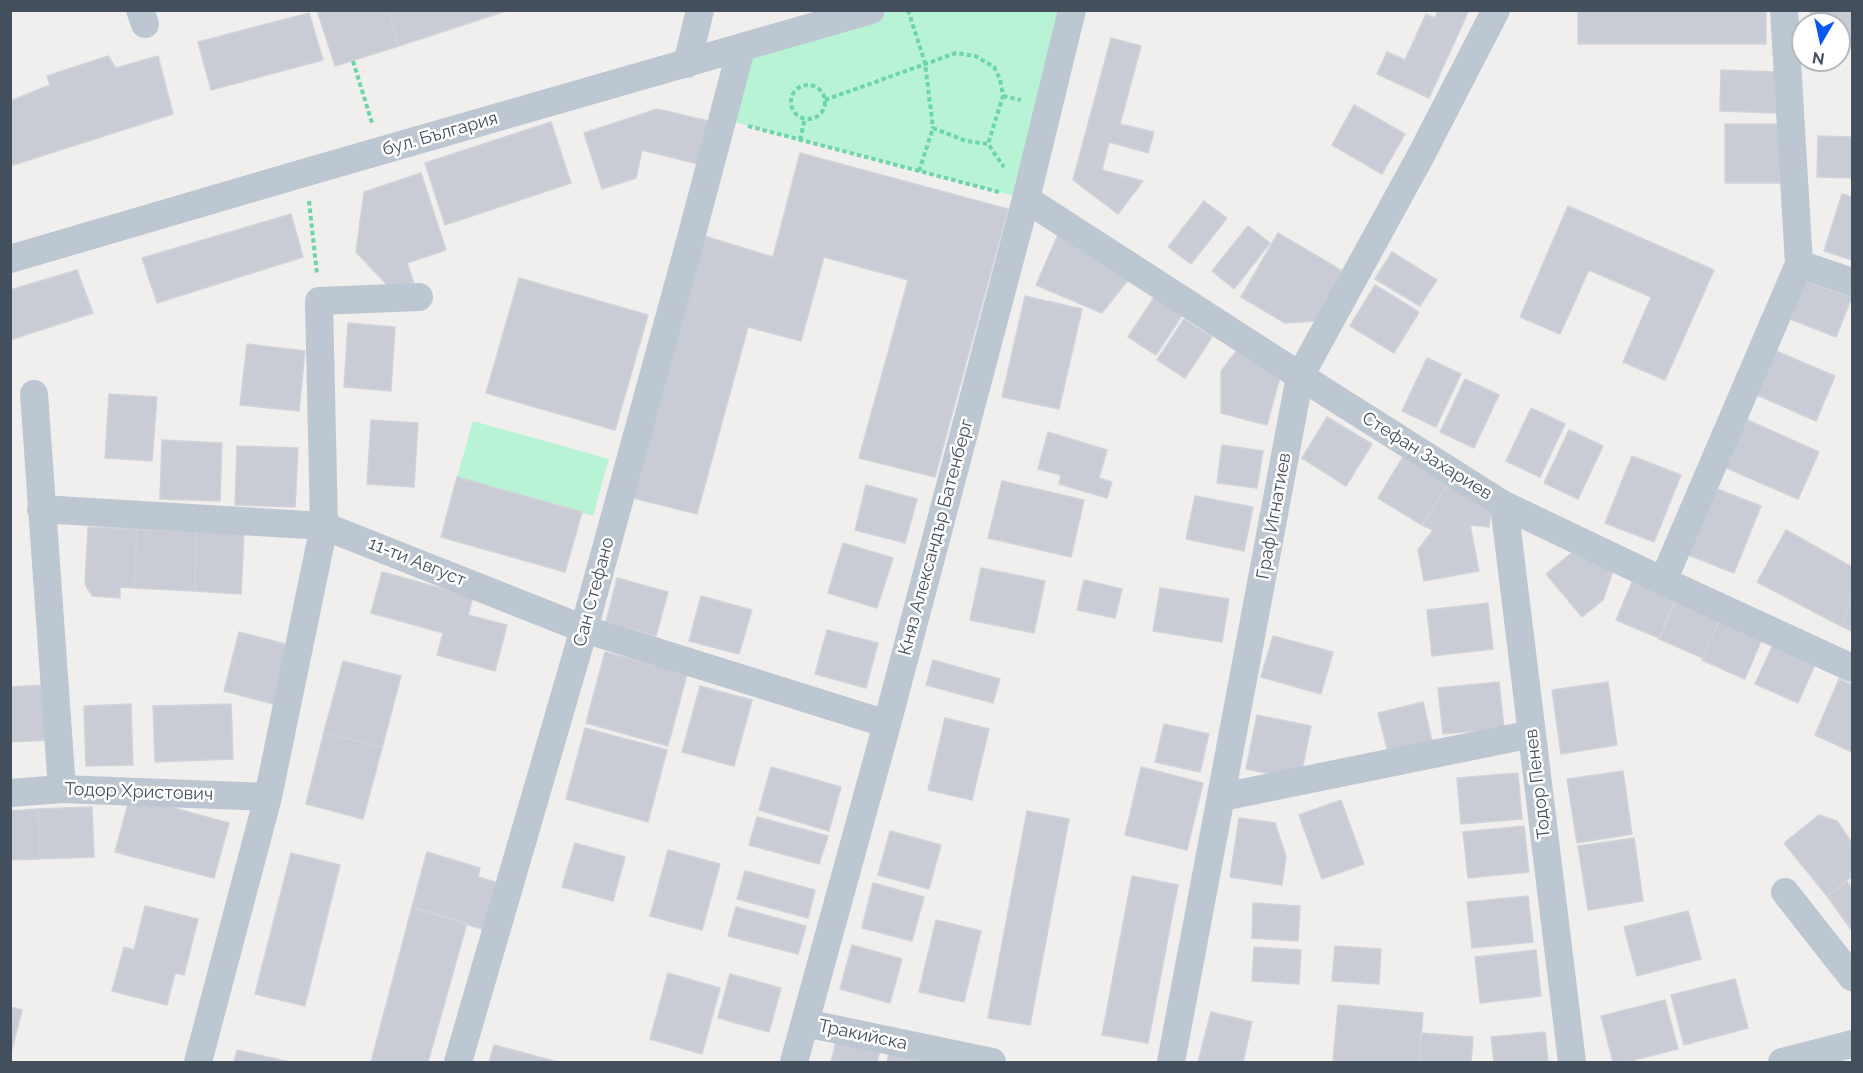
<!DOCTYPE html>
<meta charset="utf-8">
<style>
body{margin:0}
#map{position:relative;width:1863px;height:1073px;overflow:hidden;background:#f1eeee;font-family:Raleway,sans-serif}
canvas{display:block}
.frame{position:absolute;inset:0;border:12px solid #444f5d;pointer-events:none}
.north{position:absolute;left:1791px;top:12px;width:60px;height:60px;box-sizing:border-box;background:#fff;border:2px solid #b4b9be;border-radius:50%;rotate:189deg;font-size:16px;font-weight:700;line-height:24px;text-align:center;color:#444f5d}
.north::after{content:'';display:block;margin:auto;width:21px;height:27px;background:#0658f2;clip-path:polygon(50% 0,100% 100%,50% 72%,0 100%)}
</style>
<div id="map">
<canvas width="1863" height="1073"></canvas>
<div class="frame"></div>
<div class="north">N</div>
</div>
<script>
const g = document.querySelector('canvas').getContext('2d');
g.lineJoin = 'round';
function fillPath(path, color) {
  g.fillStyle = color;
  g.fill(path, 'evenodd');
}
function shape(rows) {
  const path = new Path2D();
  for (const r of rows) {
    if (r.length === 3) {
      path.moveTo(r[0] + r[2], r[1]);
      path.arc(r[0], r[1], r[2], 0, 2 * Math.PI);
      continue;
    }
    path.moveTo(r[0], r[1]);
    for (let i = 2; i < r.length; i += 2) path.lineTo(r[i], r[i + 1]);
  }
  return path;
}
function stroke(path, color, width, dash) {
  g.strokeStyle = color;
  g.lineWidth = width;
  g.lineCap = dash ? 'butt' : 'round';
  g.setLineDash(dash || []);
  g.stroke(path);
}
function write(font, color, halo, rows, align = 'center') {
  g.font = font + ' Raleway,sans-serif';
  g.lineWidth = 5;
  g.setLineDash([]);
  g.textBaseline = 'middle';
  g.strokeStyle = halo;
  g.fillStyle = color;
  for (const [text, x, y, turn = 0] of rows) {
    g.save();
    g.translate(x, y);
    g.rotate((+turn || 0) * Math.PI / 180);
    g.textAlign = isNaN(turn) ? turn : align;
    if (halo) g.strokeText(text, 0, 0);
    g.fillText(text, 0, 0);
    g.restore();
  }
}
const green = shape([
 [871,11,1072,11,1026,199,723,119,741,49],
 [473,421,609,459,593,516,457,477]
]);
const building = shape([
 [317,10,388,10,399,46,335,66,317,10],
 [388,10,509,10,399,46,388,10],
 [1438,10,1469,10,1429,98,1377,74,1387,52,1405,60,1426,14,1435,18,1438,10],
 [1578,10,1766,10,1766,44,1578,44,1578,10],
 [1810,10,1852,10,1852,47,1839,47,1839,24,1810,24,1810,10],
 [309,13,323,60,211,90,198,42,309,13],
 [1111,38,1141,46,1120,124,1154,132,1148,153,1109,142,1102,170,1143,181,1118,214,1073,180,1111,38],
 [108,56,116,68,158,56,173,114,10,166,10,101,50,85,47,76,108,56],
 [1721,70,1777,72,1776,113,1720,111,1721,70],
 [1354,105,1405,134,1382,174,1332,145,1354,105],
 [657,109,717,123,706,166,642,150,636,178,602,189,584,133,657,109],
 [551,122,571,183,445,225,425,163,551,122],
 [1725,124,1780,124,1780,183,1725,183,1725,124],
 [1818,136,1852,137,1852,178,1817,177,1818,136],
 [800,153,1008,209,935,477,859,458,908,280,824,257,801,341,748,327,697,514,633,498,704,236,773,257,800,153],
 [421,173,446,250,407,263,414,283,392,290,356,252,364,192,421,173],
 [1842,194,1852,197,1852,260,1824,251,1842,194],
 [1204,201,1227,218,1191,264,1168,247,1204,201],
 [1568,206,1714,270,1665,380,1623,362,1651,297,1589,270,1560,334,1520,317,1568,206],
 [291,214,303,257,157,303,142,258,291,214],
 [1248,226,1270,243,1234,289,1212,271,1248,226],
 [1278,233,1344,272,1315,321,1285,323,1241,297,1278,233],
 [1061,235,1128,280,1102,313,1036,285,1057,237,1061,235],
 [1392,252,1437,280,1420,306,1375,279,1392,252],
 [77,270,93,313,10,340,10,290,77,270],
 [519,278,648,315,615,430,486,393,519,278],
 [1801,280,1852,297,1836,337,1785,317,1801,280],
 [1375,285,1419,312,1394,353,1350,326,1375,285],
 [1025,296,1082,309,1059,409,1002,397,1025,296],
 [1155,296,1183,314,1156,355,1128,337,1155,296],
 [1184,319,1212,337,1185,378,1157,360,1184,319],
 [348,323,395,327,391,391,344,387,348,323],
 [247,344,305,351,299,411,240,405,247,344],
 [1240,346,1280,377,1267,425,1221,413,1221,371,1240,346],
 [1776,351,1835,376,1816,421,1757,395,1776,351],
 [1427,358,1461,374,1436,427,1402,411,1427,358],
 [1465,379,1499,395,1474,448,1440,432,1465,379],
 [109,394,157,397,152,461,105,458,109,394],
 [1531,408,1565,424,1540,477,1506,461,1531,408],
 [1327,417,1372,444,1346,486,1302,458,1327,417],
 [1743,418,1819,452,1798,499,1722,466,1743,418],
 [371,420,418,423,414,487,367,484,371,420],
 [1569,430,1603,446,1578,499,1544,483,1569,430],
 [1048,432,1107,450,1099,478,1112,482,1107,498,1059,484,1061,475,1038,469,1048,432],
 [162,440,222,443,220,501,160,499,162,440],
 [1222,445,1263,451,1257,488,1217,483,1222,445],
 [237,446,298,448,295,507,235,505,237,446],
 [1632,456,1681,475,1654,542,1605,523,1632,456],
 [1403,457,1448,484,1422,525,1378,498,1403,457],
 [457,477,582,512,565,572,441,537,457,477],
 [1002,481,1084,500,1071,557,988,538,1002,481],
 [1448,484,1491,512,1489,527,1470,525,1479,571,1424,581,1418,550,1433,530,1422,525,1448,484],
 [866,485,917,499,905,543,855,530,866,485],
 [1712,487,1761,506,1734,573,1686,554,1712,487],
 [1195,496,1253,507,1244,551,1186,539,1195,496],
 [88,527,137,529,134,588,120,587,120,598,92,596,85,584,88,527],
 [137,529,196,532,195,591,134,588,137,529],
 [1786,530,1852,567,1852,596,1841,626,1757,582,1786,530],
 [196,532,244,533,241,594,195,591,196,532],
 [843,543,893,558,877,608,828,593,843,543],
 [1574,551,1615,565,1603,600,1582,617,1546,574,1574,551],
 [981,568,1045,581,1034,633,970,620,981,568],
 [382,572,473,597,468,615,507,625,495,671,437,655,443,633,371,613,382,572],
 [1635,575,1678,594,1659,638,1616,620,1635,575],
 [617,578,668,592,656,636,606,622,617,578],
 [1084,580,1122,589,1115,618,1077,610,1084,580],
 [1160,588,1229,599,1222,642,1153,631,1160,588],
 [1679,595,1722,614,1703,658,1659,639,1679,595],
 [701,596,752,610,739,654,689,641,701,596],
 [1852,596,1852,631,1841,626,1852,596],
 [1488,603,1493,649,1432,656,1427,610,1488,603],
 [1721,616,1764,634,1745,679,1702,660,1721,616],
 [827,630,878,643,866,688,815,674,827,630],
 [239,632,293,646,277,705,224,691,239,632],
 [1273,636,1333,652,1321,694,1261,677,1273,636],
 [1775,640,1818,658,1798,703,1755,684,1775,640],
 [605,652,687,674,668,746,586,723,605,652],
 [933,660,1000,679,993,703,926,685,933,660],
 [343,661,401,676,382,748,324,732,343,661],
 [1839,679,1852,685,1852,752,1815,735,1839,679],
 [1499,682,1504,728,1443,734,1438,688,1499,682],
 [1608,682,1617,745,1561,754,1552,690,1608,682],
 [48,685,52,740,10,742,10,687,48,685],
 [700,686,752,700,734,766,682,752,700,686],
 [1423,702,1433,746,1389,756,1378,713,1423,702],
 [131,704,133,765,86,766,84,706,131,704],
 [231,704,233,759,155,762,153,706,231,704],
 [1257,715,1311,726,1300,780,1246,769,1257,715],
 [945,718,989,729,972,800,928,790,945,718],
 [1164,724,1209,734,1200,772,1155,762,1164,724],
 [585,728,667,750,648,822,566,799,585,728],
 [324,732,382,748,363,819,306,804,324,732],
 [771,767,841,787,829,831,759,810,771,767],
 [1141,767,1203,783,1187,850,1125,835,1141,767],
 [1623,771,1632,834,1577,843,1567,779,1623,771],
 [1518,773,1522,819,1461,824,1457,778,1518,773],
 [130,796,229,823,214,878,115,852,130,796],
 [1341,800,1364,864,1322,879,1299,815,1341,800],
 [92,807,94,857,40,859,38,809,92,807],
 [38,809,40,859,10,860,10,811,38,809],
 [1027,811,1069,819,1030,1025,988,1018,1027,811],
 [1819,815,1837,821,1852,843,1852,867,1850,878,1827,896,1784,843,1819,815],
 [757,817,828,836,819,864,749,845,757,817],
 [1239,818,1275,823,1286,856,1282,885,1230,877,1239,818],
 [1524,826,1529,872,1468,878,1463,832,1524,826],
 [890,831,941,845,929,889,878,875,890,831],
 [1634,838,1643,901,1588,910,1578,846,1634,838],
 [575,843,625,857,613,901,562,887,575,843],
 [668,850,720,864,702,930,650,916,668,850],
 [427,852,480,868,478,877,499,883,485,930,412,907,427,852],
 [291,853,340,865,305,1006,255,994,291,853],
 [745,871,815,890,808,918,737,899,745,871],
 [1132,876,1178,885,1148,1043,1102,1035,1132,876],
 [1847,882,1852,888,1852,931,1827,896,1847,882],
 [873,883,924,897,912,941,862,928,873,883],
 [1528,896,1533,942,1472,948,1467,902,1528,896],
 [1253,903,1300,906,1298,941,1252,938,1253,903],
 [145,906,198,919,184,975,175,973,167,1005,112,991,124,947,134,950,145,906],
 [412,907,467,923,428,1062,371,1062,412,907],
 [736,907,806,926,798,954,728,936,736,907],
 [1688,911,1701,959,1637,976,1624,927,1688,911],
 [936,920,981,931,964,1002,919,992,936,920],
 [852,945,902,959,890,1003,840,989,852,945],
 [1335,946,1381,949,1379,984,1332,981,1335,946],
 [1254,947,1301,950,1299,984,1252,981,1254,947],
 [1536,950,1541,996,1480,1003,1475,957,1536,950],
 [668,973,720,988,702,1054,650,1039,668,973],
 [730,974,781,988,769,1032,718,1018,730,974],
 [1735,979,1748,1028,1684,1045,1671,995,1735,979],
 [1665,1000,1678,1049,1626,1062,1613,1062,1601,1016,1665,1000],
 [1338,1005,1423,1013,1419,1062,1333,1062,1338,1005],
 [10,1007,22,1010,10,1057,10,1007],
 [1211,1012,1252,1022,1243,1062,1198,1062,1211,1012],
 [1545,1032,1548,1062,1494,1062,1491,1037,1545,1032],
 [1421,1033,1473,1037,1471,1062,1419,1062,1421,1033],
 [837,1037,881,1047,877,1062,831,1062,837,1037],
 [494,1045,558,1062,489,1062,494,1045],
 [890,1049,933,1062,887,1062,890,1049],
 [237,1050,290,1062,234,1062,237,1050]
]);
const path = shape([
 [908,10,925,63,933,128],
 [353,61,372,123],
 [808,102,17],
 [1003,96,1021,100],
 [825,100,956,53,975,56,994,67,1000,79,1003,96,988,144],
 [748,126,999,192],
 [800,140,805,118],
 [919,171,933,128,966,141,988,144,1004,167],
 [309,201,317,274]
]);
const minor = shape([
 [140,10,145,24],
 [687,64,700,10],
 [1026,199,1300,376,1504,505,1663,581,1852,668],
 [10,259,307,172,871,10],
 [1799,264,1852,282],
 [34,394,62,789],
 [1504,505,1572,1062],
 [41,509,324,526,584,629,887,724],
 [1663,581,1799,264,1784,10],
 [10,793,62,789,268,797],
 [1222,797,1532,734],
 [1785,892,1852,977],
 [805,1023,992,1062],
 [198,1062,268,797,324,526,319,301,419,297],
 [458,1062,584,629,688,249,741,49],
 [794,1062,887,724,1026,199,1072,10],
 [1171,1062,1300,376,1419,159,1496,10],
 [1782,1062,1852,1044]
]);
const streetNames = [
 ["бул. България",440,134,-16],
 ["Стефан Захариев",1427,456,32],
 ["Граф Игнатиев",1274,516,-80],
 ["Княз Александър Батенберг",936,537,-75],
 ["11-ти Август",417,562,22],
 ["Сан Стефано",594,592,-75],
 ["Тодор Пенев",1538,784,-97],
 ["Тодор Христович",139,792,2],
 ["Тракийска",863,1035,12]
];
fillPath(green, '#b7f3d4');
fillPath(building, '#c9ccd4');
stroke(building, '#d1d3da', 1.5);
stroke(path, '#6cd5aa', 4, [4.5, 3]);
stroke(minor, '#bdc7d2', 28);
write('18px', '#444f5d', '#fff', streetNames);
</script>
